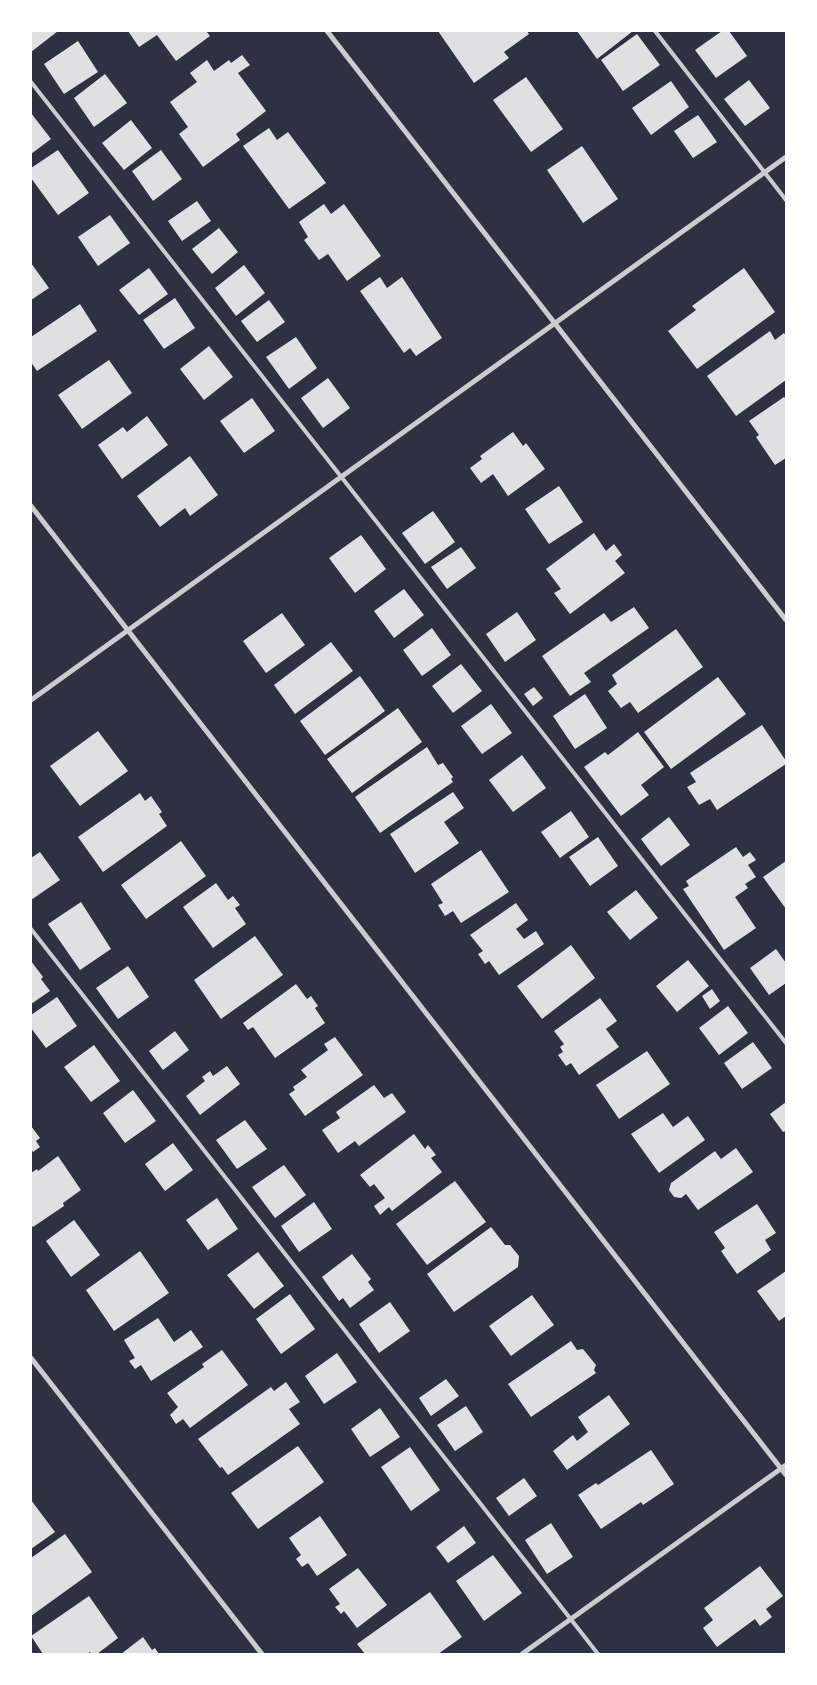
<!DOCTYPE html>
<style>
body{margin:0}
#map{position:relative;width:817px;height:1685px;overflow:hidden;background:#2d3142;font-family:Ubuntu,sans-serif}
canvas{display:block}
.frame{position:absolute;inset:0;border:32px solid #fff;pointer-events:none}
</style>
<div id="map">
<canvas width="817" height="1685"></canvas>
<div class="frame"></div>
</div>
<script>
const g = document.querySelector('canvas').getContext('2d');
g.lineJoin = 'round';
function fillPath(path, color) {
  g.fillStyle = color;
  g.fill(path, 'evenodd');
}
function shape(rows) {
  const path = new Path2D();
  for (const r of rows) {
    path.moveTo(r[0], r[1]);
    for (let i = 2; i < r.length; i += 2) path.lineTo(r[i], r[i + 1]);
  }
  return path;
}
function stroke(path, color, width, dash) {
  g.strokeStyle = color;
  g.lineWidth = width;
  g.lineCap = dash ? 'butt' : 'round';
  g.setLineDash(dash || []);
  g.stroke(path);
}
const building = shape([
 [31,31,58,31,31,52],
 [128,31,206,31,210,36,176,61,157,35,139,47],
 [438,31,527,31,529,34,504,52,509,58,474,83],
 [577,31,633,31,597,59],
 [722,31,729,31,747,56,716,78,695,50],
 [637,34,660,65,623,91,601,60],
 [78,41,98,72,64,94,44,64],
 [242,55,250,65,238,73,266,111,236,134,240,140,203,167,179,134,188,127,170,102,197,82,190,73,207,60,214,71,229,60,231,63],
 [105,74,127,103,94,127,74,98],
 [526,77,563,129,531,152,493,100],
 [749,80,770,108,745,126,724,99],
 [671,81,689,107,651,135,632,108],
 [31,113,51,139,31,154],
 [698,115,717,142,693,158,674,131],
 [131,120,152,148,124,170,102,143],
 [269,128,277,140,288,132,326,183,289,209,243,146],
 [582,146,618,199,583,223,547,170],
 [58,150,89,193,58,215,31,178,31,168],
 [161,150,182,179,153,201,132,171],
 [197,201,211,221,182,241,168,221],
 [324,204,331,214,344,204,381,256,347,281,328,254,319,260,304,240,308,237,299,222],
 [110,215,130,243,98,266,78,237],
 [219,228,238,252,212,274,192,249],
 [31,263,49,288,31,300],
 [244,265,265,293,236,316,215,288],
 [149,268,168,294,139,315,119,290],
 [744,268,775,312,697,369,668,331,696,310,692,306],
 [380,277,387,288,402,277,442,338,416,356,410,348,404,353,360,291],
 [175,298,195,328,164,349,143,320],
 [269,300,285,322,257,342,241,321],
 [80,304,97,331,37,371,31,362,31,337],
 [770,331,775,340,784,333,786,336,786,380,736,416,707,376],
 [296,337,317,368,289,389,266,357],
 [209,346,233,377,204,400,180,369],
 [109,360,132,393,82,429,58,395],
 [328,378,350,408,323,428,301,398],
 [784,397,786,399,786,458,775,465,756,437,759,435,749,421],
 [252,398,275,431,244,453,220,421],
 [147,416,168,445,122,479,98,445,123,427,127,432],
 [513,432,523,446,526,443,545,469,508,496,493,474,481,483,470,468,482,459,480,456],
 [190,456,218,495,190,516,185,508,160,527,137,496],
 [559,486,583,522,549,544,525,509],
 [433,511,455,542,425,564,402,533],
 [594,533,606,551,614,544,622,555,615,561,625,573,570,614,554,593,561,589,546,569],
 [361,535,386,569,355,593,329,558],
 [461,547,476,568,447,589,431,567],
 [404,589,424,615,394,638,374,611],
 [634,607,649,628,584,673,591,682,570,696,542,656,604,613,611,622],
 [517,612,536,640,505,662,486,634],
 [282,613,305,645,266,673,243,641],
 [432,628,451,655,422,676,403,650],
 [676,629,703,667,638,713,630,702,621,708,608,691,617,684,612,675],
 [331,642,353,671,295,714,274,685],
 [461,664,482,691,453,713,432,686],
 [360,676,385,711,325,755,300,721],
 [718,677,746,714,671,769,644,732],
 [534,687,543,698,533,706,524,694],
 [585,694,607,728,575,749,553,716],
 [491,704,512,733,482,754,461,726],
 [398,708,422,742,352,793,327,759],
 [762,725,786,761,786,764,717,810,710,799,699,805,687,787,696,782,690,773],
 [98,731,128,771,80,806,50,766],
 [638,732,664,767,641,785,649,795,621,816,584,767,605,752,608,755],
 [427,747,438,765,443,763,453,777,451,779,453,782,380,833,355,797],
 [522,755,546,788,513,812,489,780],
 [453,792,464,808,444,822,459,843,415,873,390,834],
 [140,793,145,801,151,796,162,812,159,814,167,826,103,872,78,837],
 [571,811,589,837,560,858,541,832],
 [669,817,690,845,661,866,641,839],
 [598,837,618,866,590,886,569,857],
 [181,841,206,876,146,919,121,885],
 [736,847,743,857,750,852,756,860,748,865,756,877,745,884,748,888,735,897,756,928,724,950,683,889,689,886,686,881],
 [481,850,509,892,461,923,453,911,445,916,438,905,443,903,431,884],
 [40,852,60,880,31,900,31,858],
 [786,861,786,909,763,877],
 [216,883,228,900,233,896,240,905,235,908,246,924,213,948,183,907],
 [636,890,658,918,630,940,607,912],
 [81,902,111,949,80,970,48,924],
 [516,903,528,920,516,929,524,939,536,931,544,944,499,975,489,961,485,964,478,954,483,951,470,935],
 [255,936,283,975,221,1019,194,980],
 [571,945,595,978,542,1019,517,986],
 [776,949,786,963,786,983,769,995,750,968],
 [688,960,709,986,677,1012,656,986],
 [31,961,43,977,41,979,50,991,31,1004],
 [128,966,149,997,118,1019,96,988],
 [296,984,307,999,311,996,318,1006,315,1008,325,1023,275,1058,253,1027,248,1030,243,1023],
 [712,989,720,1001,710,1009,702,996],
 [57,997,77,1026,46,1048,31,1028,31,1015],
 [600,998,617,1021,606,1029,619,1047,579,1075,571,1063,566,1066,558,1055,563,1052,560,1047,564,1044,554,1031],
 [728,1006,748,1033,719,1055,699,1028],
 [175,1031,189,1050,163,1070,149,1051],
 [335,1037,363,1075,305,1116,289,1094,295,1090,293,1087,307,1077,301,1070,328,1050,324,1044],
 [753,1042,772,1068,742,1089,724,1063],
 [94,1045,120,1081,91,1102,64,1067],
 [647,1051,670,1084,619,1119,596,1085],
 [227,1066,240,1084,200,1115,186,1096,205,1081,202,1077,210,1071,213,1076],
 [374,1085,384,1098,392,1093,406,1112,359,1146,355,1141,338,1153,322,1130,340,1118,336,1112],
 [133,1090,156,1121,125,1143,103,1113],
 [786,1102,786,1131,783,1132,770,1114],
 [663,1113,673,1127,688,1116,705,1140,659,1173,631,1134],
 [245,1120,267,1149,237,1169,216,1140],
 [31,1126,40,1138,36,1141,40,1147,33,1152,31,1149],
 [414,1134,425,1149,428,1145,436,1155,431,1158,442,1172,392,1211,389,1207,380,1215,374,1206,385,1198,374,1184,370,1187,360,1175],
 [173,1143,193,1170,165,1191,145,1164],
 [736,1148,753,1172,698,1210,686,1194,681,1198,674,1197,669,1190,671,1183,715,1151,721,1159],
 [58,1156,81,1190,63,1203,64,1206,33,1227,31,1225,31,1173,37,1169,38,1171],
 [284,1165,306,1195,275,1218,252,1187],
 [455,1181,486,1222,427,1265,396,1224],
 [217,1198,238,1229,208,1250,186,1220],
 [314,1202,332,1229,299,1252,281,1226],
 [757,1204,776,1233,765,1240,771,1250,737,1274,721,1251,725,1248,714,1232],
 [74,1220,100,1255,71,1277,46,1241],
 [491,1227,505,1245,510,1245,519,1256,518,1267,454,1312,427,1274],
 [140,1251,169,1293,114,1331,86,1290],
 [258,1252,284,1286,254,1309,227,1275],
 [352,1254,371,1279,368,1282,374,1290,350,1308,343,1298,339,1301,322,1277],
 [786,1271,786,1316,779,1321,757,1291],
 [290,1294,315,1329,281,1354,256,1319],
 [532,1295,554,1325,511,1356,489,1326],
 [390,1302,410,1331,379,1353,359,1324],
 [158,1318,174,1342,191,1330,203,1347,151,1381,141,1365,135,1369,129,1361,135,1358,124,1340],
 [571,1341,577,1350,583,1349,596,1365,594,1370,596,1373,531,1417,508,1384],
 [222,1350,248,1385,190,1428,183,1419,176,1424,170,1415,178,1407,167,1393,204,1367,202,1364],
 [337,1353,357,1382,324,1404,305,1376],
 [446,1379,459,1396,431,1416,419,1398],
 [286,1382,300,1402,289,1409,300,1424,228,1475,222,1467,220,1468,198,1439,271,1387,274,1391],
 [609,1395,630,1424,567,1470,553,1451,573,1435,577,1441,588,1432,578,1417],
 [466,1406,483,1432,455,1451,437,1425],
 [380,1408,400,1437,370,1457,351,1429],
 [298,1446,324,1482,258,1529,231,1493],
 [410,1447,440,1490,411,1511,381,1467],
 [651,1450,674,1484,643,1505,641,1502,601,1529,578,1495,596,1483,598,1485],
 [524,1478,537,1496,509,1516,496,1498],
 [31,1500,55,1532,31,1549],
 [320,1516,347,1555,317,1576,308,1563,302,1567,296,1559,301,1555,289,1538],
 [551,1523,573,1557,547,1574,525,1540],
 [464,1526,476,1543,448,1563,436,1547],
 [65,1534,92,1572,31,1616,31,1558],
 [493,1555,522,1593,484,1621,456,1581],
 [760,1566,783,1596,766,1609,772,1617,760,1626,755,1619,717,1647,703,1628,713,1620,704,1608],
 [358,1568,387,1605,357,1628,344,1611,341,1614,335,1607,340,1604,329,1589],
 [430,1592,462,1637,438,1654,365,1654,357,1644],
 [89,1596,118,1638,97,1654,91,1654,90,1652,87,1654,43,1654,31,1636],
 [143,1637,152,1650,155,1648,159,1654,121,1654]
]);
const service = shape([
 [655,31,786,200],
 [31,82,786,1043],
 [31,929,598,1654]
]);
const minor = shape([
 [327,31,786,620],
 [31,506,786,1475],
 [31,700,786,157],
 [31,1358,262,1654],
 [522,1654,786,1465]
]);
fillPath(building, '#e0e0e3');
stroke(service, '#caccd0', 4);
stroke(minor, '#caccd0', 5);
</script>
